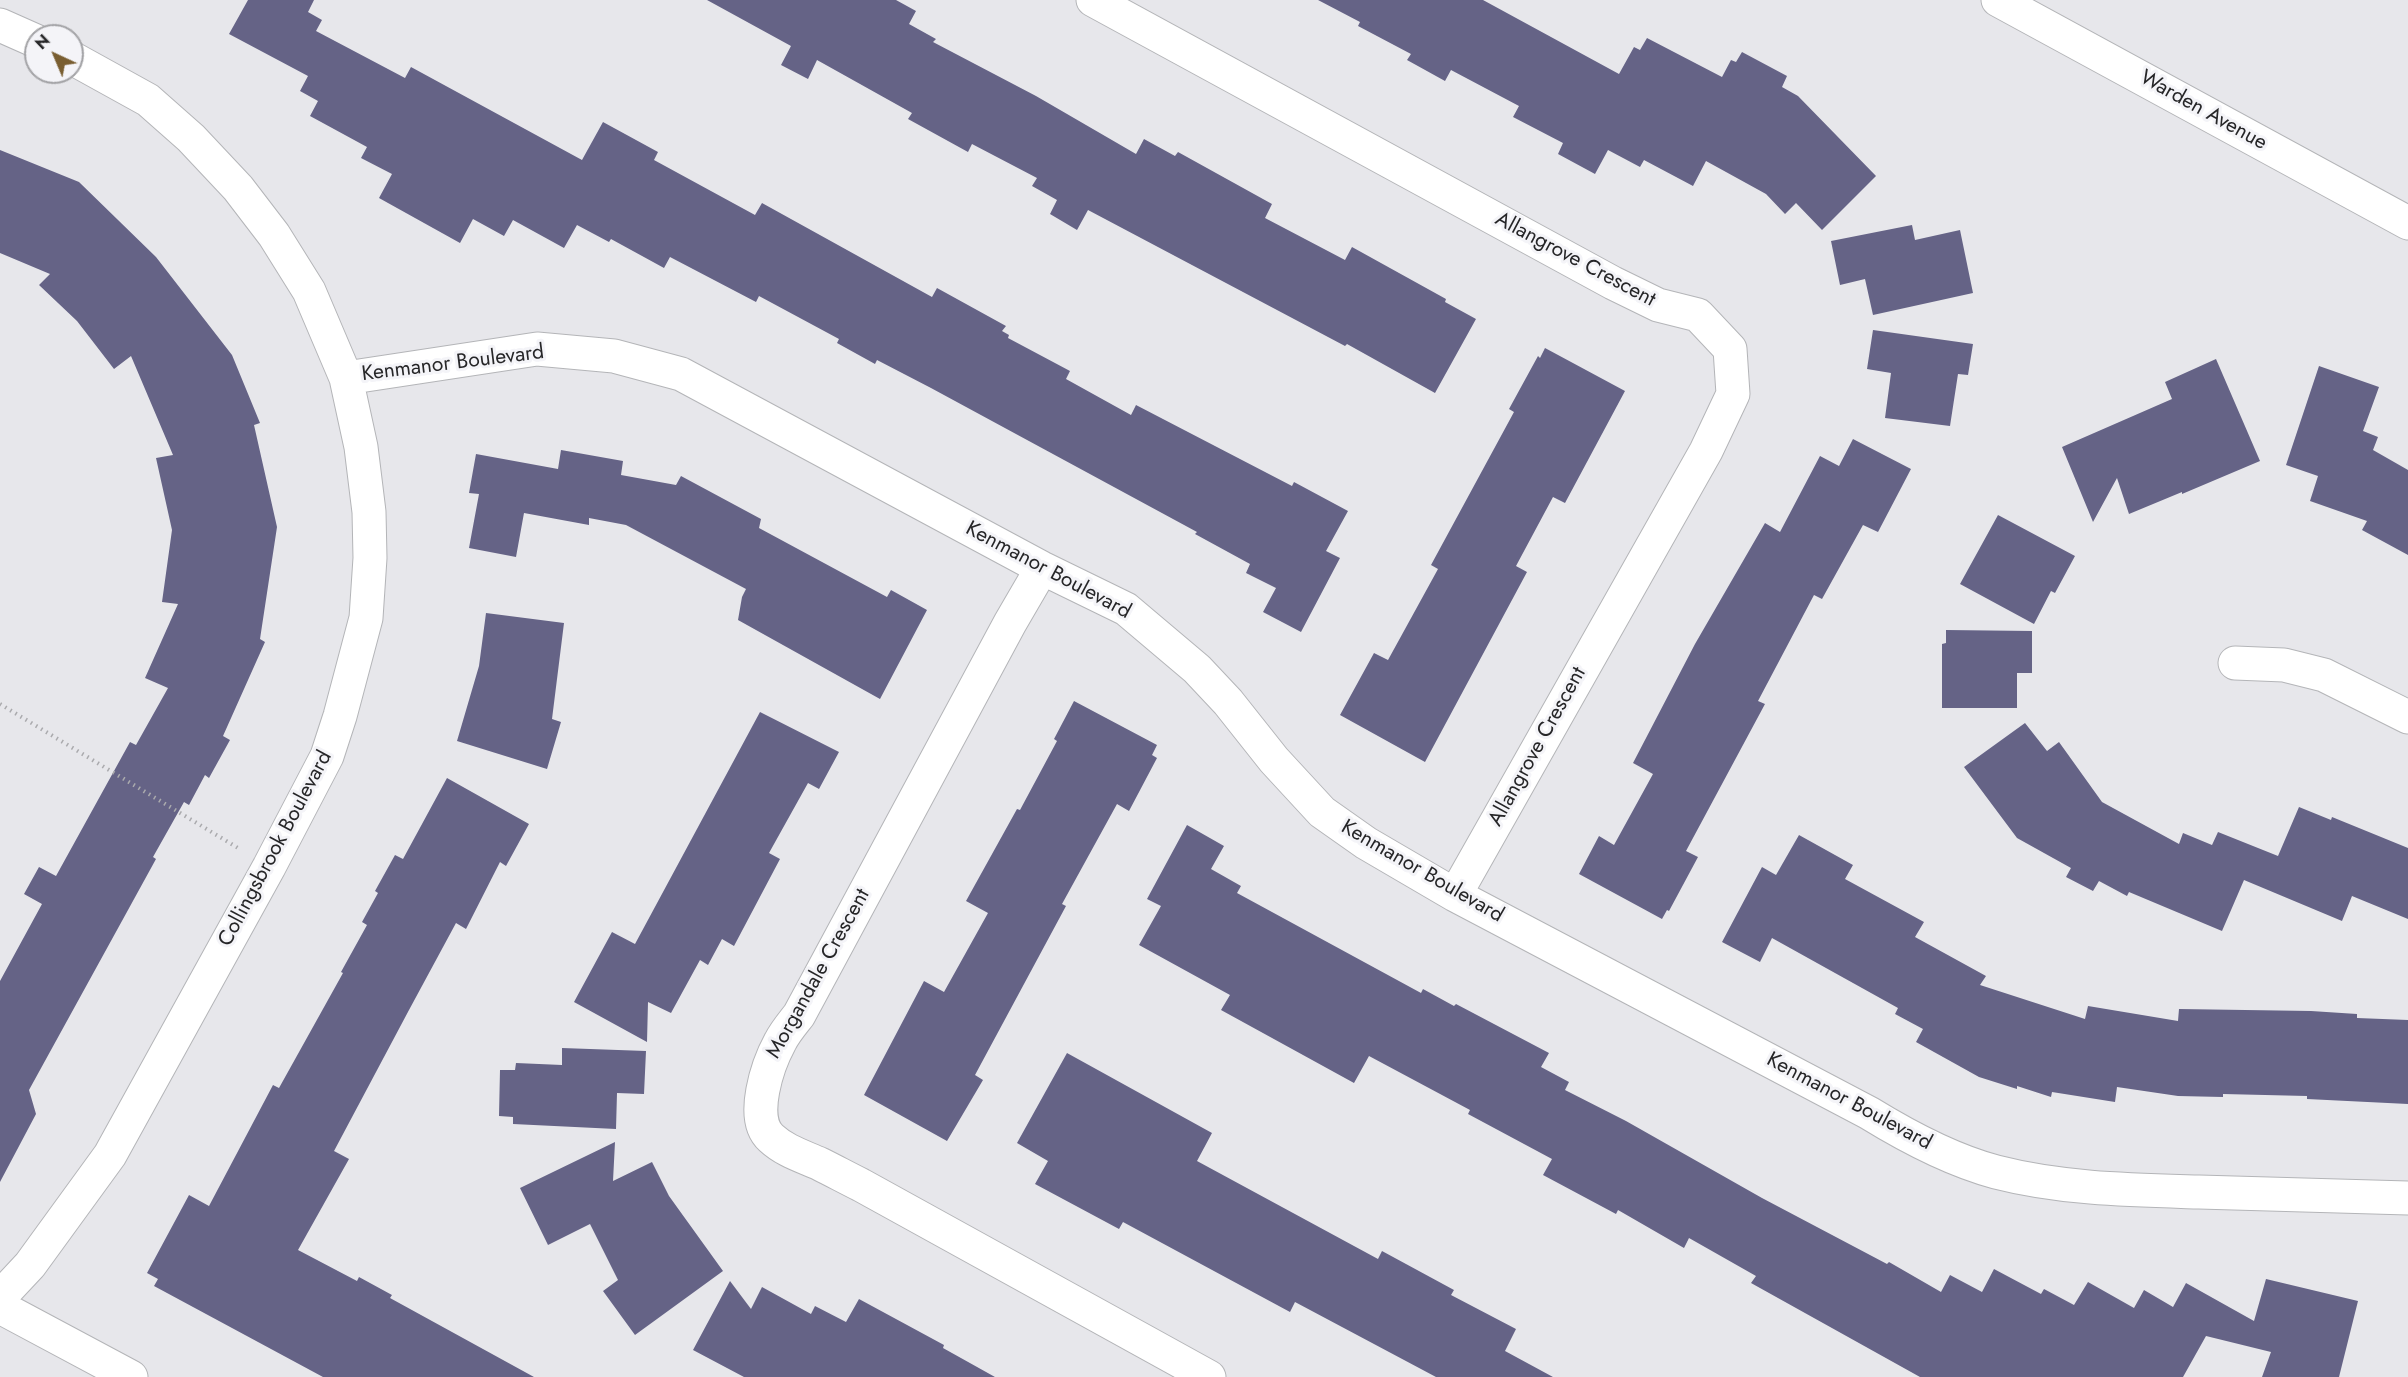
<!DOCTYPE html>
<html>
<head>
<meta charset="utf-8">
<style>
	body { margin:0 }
	#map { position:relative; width:2408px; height:1377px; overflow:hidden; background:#e7e7eb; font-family:Jost,sans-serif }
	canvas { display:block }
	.north { position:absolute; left:24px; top:24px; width:60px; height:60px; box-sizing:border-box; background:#f4f4f8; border:2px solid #a2a2a5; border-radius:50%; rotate:316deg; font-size:16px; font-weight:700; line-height:24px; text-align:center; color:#262628 }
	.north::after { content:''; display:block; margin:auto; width:21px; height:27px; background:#795e31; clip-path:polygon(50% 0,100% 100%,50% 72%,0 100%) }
</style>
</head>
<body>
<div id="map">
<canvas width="2408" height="1377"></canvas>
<div class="north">N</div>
</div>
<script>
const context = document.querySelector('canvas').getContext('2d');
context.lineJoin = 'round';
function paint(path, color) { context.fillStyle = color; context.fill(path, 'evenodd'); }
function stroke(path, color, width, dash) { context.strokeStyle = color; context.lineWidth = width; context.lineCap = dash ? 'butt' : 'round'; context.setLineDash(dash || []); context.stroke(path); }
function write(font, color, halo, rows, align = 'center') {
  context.font = font + ' Jost,sans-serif'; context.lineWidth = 6; context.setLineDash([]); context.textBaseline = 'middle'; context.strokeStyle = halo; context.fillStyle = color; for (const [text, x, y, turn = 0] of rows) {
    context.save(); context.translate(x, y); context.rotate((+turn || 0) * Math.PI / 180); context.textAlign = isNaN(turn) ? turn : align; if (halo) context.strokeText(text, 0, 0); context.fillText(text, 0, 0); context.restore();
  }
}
const building = new Path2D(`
	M 248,0 L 314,0 L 308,12 L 322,20 L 316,31 L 405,78 L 411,67 L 582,160 L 603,122 L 658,152 L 654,160 L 755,215 L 762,203 L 932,297 L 937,288 L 1006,326 L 1002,331 L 1009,335 L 1008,338 L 1070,371 L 1066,379 L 1131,415 L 1136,405 L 1292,486 L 1294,482 L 1348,511 L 1326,551 L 1340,558 L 1301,632 L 1263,612 L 1276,588 L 1246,573 L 1250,564 L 1195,534 L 1197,532 L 931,388 L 877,360 L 875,364 L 837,343 L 839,339 L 759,296 L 756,302 L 670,257 L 664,268 L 611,239 L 609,242 L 577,225 L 564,248 L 513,220 L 504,236 L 473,219 L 460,243 L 379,198 L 392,174 L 361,158 L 367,147 L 310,116 L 318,101 L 300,91 L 308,76 L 229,34 Z
	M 707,0 L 896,0 L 916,11 L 909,24 L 936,39 L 933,42 L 1036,96 L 1136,154 L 1144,139 L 1175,156 L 1178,152 L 1272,204 L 1265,218 L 1345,260 L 1352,247 L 1446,299 L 1445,302 L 1476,319 L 1435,393 L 1347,344 L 1345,346 L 1088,210 L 1077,230 L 1050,214 L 1057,200 L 1032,186 L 1037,178 L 972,144 L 968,152 L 908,119 L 912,113 L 817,60 L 808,79 L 781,65 L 791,46 Z
	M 1318,0 L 1483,0 L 1619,74 L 1634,47 L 1640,50 L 1647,38 L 1722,77 L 1731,60 L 1736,62 L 1742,52 L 1787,76 L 1782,87 L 1798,96 L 1876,176 L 1822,230 L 1796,203 L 1785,214 L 1766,194 L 1706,161 L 1693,186 L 1644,160 L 1640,167 L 1608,150 L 1595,174 L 1558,154 L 1563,143 L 1513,117 L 1519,106 L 1451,70 L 1445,81 L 1407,60 L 1411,54 L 1358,26 L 1360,22 Z
	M 0,150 L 79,182 L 156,257 L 232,355 L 260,423 L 254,425 L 277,527 L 260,639 L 265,642 L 223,736 L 230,740 L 209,778 L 205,775 L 189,805 L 184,802 L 153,857 L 156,859 L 128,910 L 29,1090 L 36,1114 L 0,1182 L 0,981 L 42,904 L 24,894 L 39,867 L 56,876 L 130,742 L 136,745 L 168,688 L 145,678 L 178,604 L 162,602 L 172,530 L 156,458 L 173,455 L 131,356 L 114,369 L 77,321 L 39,285 L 50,274 L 0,253 Z
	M 1912,225 L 1915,240 L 1960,230 L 1973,293 L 1873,315 L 1865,279 L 1840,285 L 1831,241 Z
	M 1873,330 L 1973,344 L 1968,375 L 1958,374 L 1950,426 L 1885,418 L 1891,373 L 1867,369 Z
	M 1545,348 L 1625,391 L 1565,503 L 1553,497 L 1516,566 L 1527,572 L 1425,762 L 1340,715 L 1374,653 L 1388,660 L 1438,569 L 1431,565 L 1514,412 L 1509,409 L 1538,356 L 1540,358 Z
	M 2216,359 L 2260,461 L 2182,494 L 2182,492 L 2129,514 L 2117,478 L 2093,522 L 2062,447 L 2172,399 L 2165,382 Z
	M 2319,366 L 2379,387 L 2363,431 L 2378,437 L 2373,450 L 2408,470 L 2408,555 L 2362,530 L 2367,521 L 2310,501 L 2318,476 L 2286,465 Z
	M 1853,439 L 1911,469 L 1878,532 L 1863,525 L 1822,599 L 1814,595 L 1758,701 L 1765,704 L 1686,851 L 1698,857 L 1669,911 L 1667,910 L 1662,919 L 1579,874 L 1599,836 L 1614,845 L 1653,774 L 1633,763 L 1695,644 L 1765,523 L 1780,532 L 1820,456 L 1839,466 Z
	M 561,450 L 623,461 L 621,475 L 676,485 L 681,476 L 761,519 L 759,528 L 887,597 L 891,590 L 927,610 L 880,699 L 738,620 L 742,597 L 746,589 L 626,525 L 589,518 L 589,525 L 524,513 L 516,557 L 469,548 L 479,494 L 469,493 L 476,454 L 558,469 Z
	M 1998,515 L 2075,556 L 2055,593 L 2051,591 L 2034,624 L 1960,584 Z
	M 486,613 L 564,623 L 552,719 L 561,722 L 547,769 L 457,741 L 479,666 Z
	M 1946,630 L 2032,631 L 2032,673 L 2017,673 L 2017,708 L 1942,708 L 1942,644 L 1946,643 Z
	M 1074,701 L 1157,745 L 1152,755 L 1157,758 L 1129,811 L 1117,804 L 1062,904 L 1066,906 L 975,1075 L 983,1080 L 947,1141 L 864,1095 L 924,981 L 944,992 L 988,913 L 966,901 L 1017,809 L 1020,810 L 1057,741 L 1054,739 Z
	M 760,712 L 839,752 L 819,789 L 808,783 L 769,853 L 780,859 L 734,946 L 722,939 L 708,965 L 700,960 L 671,1013 L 648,1002 L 647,1042 L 574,1002 L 612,932 L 635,944 Z
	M 2025,723 L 2047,751 L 2059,742 L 2102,802 L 2179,844 L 2183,833 L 2212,845 L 2218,832 L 2278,856 L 2299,807 L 2331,820 L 2332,817 L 2408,848 L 2408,919 L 2352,896 L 2342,921 L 2244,880 L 2222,931 L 2129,892 L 2127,896 L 2099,881 L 2093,891 L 2066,877 L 2071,868 L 2017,838 L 1964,767 Z
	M 447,778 L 529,824 L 506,866 L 500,862 L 466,929 L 456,923 L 409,1010 L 334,1151 L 349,1159 L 298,1250 L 357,1281 L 359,1277 L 392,1295 L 390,1298 L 534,1377 L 323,1377 L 154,1286 L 158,1279 L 147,1273 L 189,1195 L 209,1206 L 273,1085 L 279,1088 L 343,973 L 341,972 L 367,925 L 362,922 L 378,893 L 375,891 L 395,855 L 403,859 Z
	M 1187,825 L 1224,846 L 1211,869 L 1241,886 L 1237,893 L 1421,993 L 1423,989 L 1454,1006 L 1456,1004 L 1549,1053 L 1541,1067 L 1569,1082 L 1565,1090 L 1626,1121 L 1762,1198 L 1887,1264 L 1889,1262 L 1941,1292 L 1950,1275 L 1982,1292 L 1994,1269 L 2041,1294 L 2044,1289 L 2074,1305 L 2088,1282 L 2134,1308 L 2144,1290 L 2173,1307 L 2186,1283 L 2254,1321 L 2266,1279 L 2358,1301 L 2339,1377 L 2262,1377 L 2271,1352 L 2206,1336 L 2183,1377 L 1920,1377 L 1751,1283 L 1756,1276 L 1689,1238 L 1684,1248 L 1618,1210 L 1616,1214 L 1543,1175 L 1552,1159 L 1468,1114 L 1470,1110 L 1369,1056 L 1354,1083 L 1221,1010 L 1230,995 L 1139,945 L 1161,906 L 1147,899 Z
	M 1799,835 L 1853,865 L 1845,879 L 1924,922 L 1915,937 L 1986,976 L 1980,985 L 2085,1019 L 2088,1006 L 2178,1021 L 2179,1009 L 2311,1011 L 2357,1014 L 2357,1018 L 2408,1020 L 2408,1104 L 2307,1099 L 2307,1096 L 2223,1094 L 2223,1097 L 2178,1096 L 2117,1087 L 2115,1102 L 2052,1092 L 2051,1097 L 2017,1086 L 2017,1089 L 1979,1077 L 1916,1042 L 1923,1029 L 1895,1014 L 1898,1008 L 1772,938 L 1760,962 L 1722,942 L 1762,867 L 1776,875 Z
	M 562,1048 L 646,1051 L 644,1094 L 617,1093 L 616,1129 L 513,1124 L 513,1117 L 499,1116 L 500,1070 L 515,1070 L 516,1063 L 562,1065 Z
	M 1067,1053 L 1212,1133 L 1197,1161 L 1378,1259 L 1382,1251 L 1454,1290 L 1451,1295 L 1516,1329 L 1505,1351 L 1553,1377 L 1436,1377 L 1295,1302 L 1290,1312 L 1123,1222 L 1119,1229 L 1035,1184 L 1048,1161 L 1017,1143 Z
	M 615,1142 L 613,1181 L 652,1162 L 669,1196 L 723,1271 L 635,1335 L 603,1291 L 618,1280 L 590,1224 L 548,1245 L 520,1188 Z
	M 730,1281 L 751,1309 L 762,1287 L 811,1314 L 815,1306 L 846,1322 L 859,1299 L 944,1345 L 943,1348 L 995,1377 L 744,1377 L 693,1350 Z`);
const path = new Path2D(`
	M 0,704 L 238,848`);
const minor = new Path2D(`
	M 1093,0 L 1613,283 L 1658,305 L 1698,315 L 1730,349 L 1733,394 L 1706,451 L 1455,895
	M 0,25 L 36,41
	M 346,378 L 537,349 L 614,356 L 681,374 L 1042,568 L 1126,609 L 1197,669 L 1228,702 L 1274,760 L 1322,812 L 1366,843 L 1455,895 L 1869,1113 C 1908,1137 1951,1160 1996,1172 C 2062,1189 2131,1190 2199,1192 C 2269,1194 2338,1196 2408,1198
	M 1042,568 L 1010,623 L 799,1015 C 792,1024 785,1032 780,1042 C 768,1064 749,1118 771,1138 C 785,1151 802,1156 820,1164 C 834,1171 847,1178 861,1185 L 1209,1377
	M 2235,663 L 2284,665 L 2324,675 L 2408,717
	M 0,1297 L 30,1265 L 110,1155 L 269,867 L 327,756 L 340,716 L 366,618 L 370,558 L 369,512 L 361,447 L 346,378 L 309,291 L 274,235 L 238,188 L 191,138 L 148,100 L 72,58
	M 0,1307 L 131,1377`);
const major = new Path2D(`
	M 1998,0 L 2408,223`);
const streetNames = [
	["Warden Avenue",2203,111,29],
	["Allangrove Crescent",1575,260,28],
	["Kenmanor Boulevard",453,364,-7],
	["Kenmanor Boulevard",1048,571,28],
	["Allangrove Crescent",1538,747,-61],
	["Collingsbrook Boulevard",276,849,-62],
	["Kenmanor Boulevard",1422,872,30],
	["Morgandale Crescent",819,974,-61],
	["Kenmanor Boulevard",1849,1102,28]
];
paint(building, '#656386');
stroke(minor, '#b4b5b8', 35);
stroke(major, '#b4b5b8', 35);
stroke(path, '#aaaaad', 4, [1.5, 4.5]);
stroke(minor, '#fff', 33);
stroke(major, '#fff', 33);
write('21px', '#262628', '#f4f4f8', streetNames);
</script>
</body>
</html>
